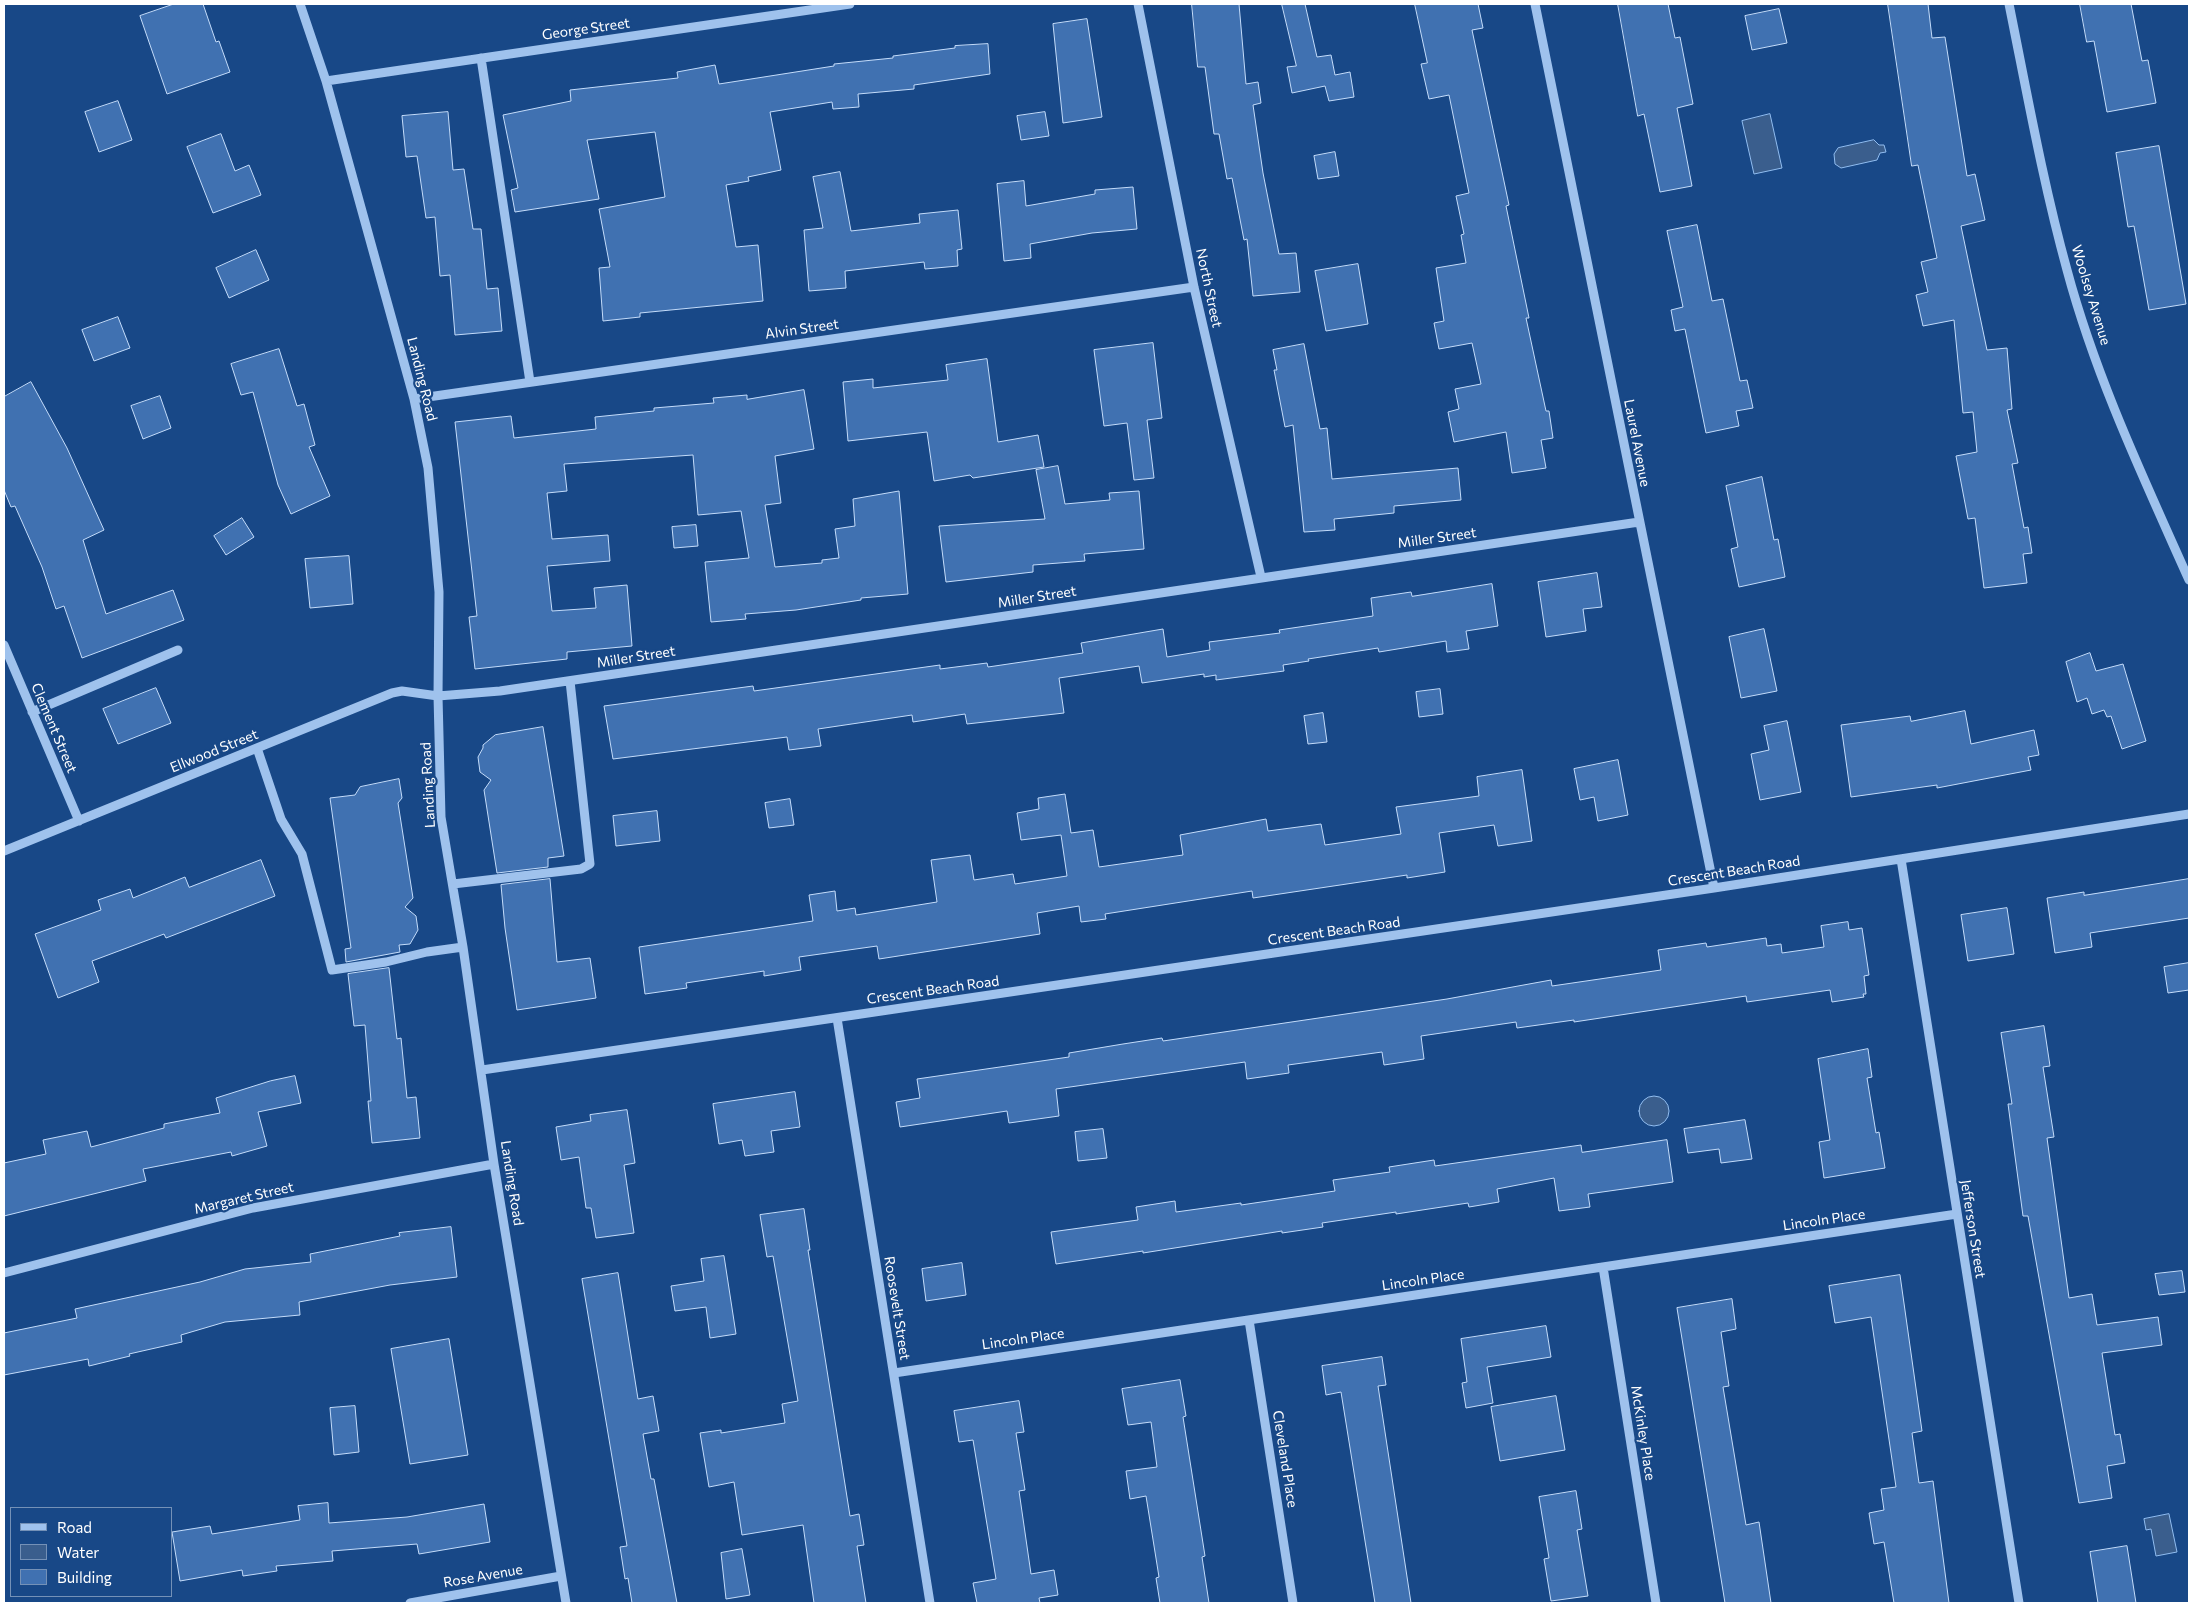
<!DOCTYPE html>
<html>
<head>
<meta charset="utf-8">
<style>
	body { margin:0 }
	#map { position:relative; width:2193px; height:1607px; overflow:hidden; background:#184887; font-family:Commissioner,sans-serif }
	canvas { display:block }
	.frame { position:absolute; inset:0; border:5px solid #fff; pointer-events:none }
	.legend { position:absolute; left:10px; top:1507px; width:162px; height:90px; box-sizing:border-box; background:#184887; border:1px solid #7491b7; margin:0; padding:6px 9px; list-style:none; font-size:15px; color:#fff }
	.legend li { display:flex; align-items:center; gap:10px; height:25px }
	.legend b { width:25px; border:1px solid #7491b7 }
</style>
</head>
<body>
<div id="map">
<canvas width="2193" height="1607"></canvas>
<div class="frame"></div>
<ul class="legend">
<li><b style="height:6px;background:#9fc2ed"></b>Road</li>
<li><b style="height:14px;background:#3a5e8d"></b>Water</li>
<li><b style="height:14px;background:#4071b1"></b>Building</li>
</ul>
</div>
<script>
const context = document.querySelector('canvas').getContext('2d');
context.lineJoin = 'round';
function paint(path, color) { context.fillStyle = color; context.fill(path, 'evenodd'); }
function stroke(path, color, width, dash) { context.strokeStyle = color; context.lineWidth = width; context.lineCap = dash ? 'butt' : 'round'; context.setLineDash(dash || []); context.stroke(path); }
function write(font, color, halo, rows, align = 'center') {
  context.font = font + ' Commissioner,sans-serif'; context.lineWidth = 4.5; context.setLineDash([]); context.textBaseline = 'middle'; context.strokeStyle = halo; context.fillStyle = color; for (const [text, x, y, turn = 0] of rows) {
    context.save(); context.translate(x, y); context.rotate((+turn || 0) * Math.PI / 180); context.textAlign = isNaN(turn) ? turn : align; if (halo) context.strokeText(text, 0, 0); context.fillText(text, 0, 0); context.restore();
  }
}
const water = new Path2D(`
	M 1770,114 L 1782,168 L 1754,174 L 1742,121 Z
	M 1874,140 L 1879,145 L 1884,145 L 1886,152 L 1880,153 L 1877,160 L 1841,168 L 1835,164 L 1834,154 L 1838,148 Z
	M1639 1111a15 15 0 1 1 30 0a15 15 0 1 1-30 0Z
	M 2169,1514 L 2177,1552 L 2156,1556 L 2151,1529 L 2146,1530 L 2144,1519 Z`);
const building = new Path2D(`
	M 174,4 L 203,4 L 216,42 L 219,41 L 230,72 L 167,94 L 140,16 Z
	M 1192,4 L 1239,4 L 1246,84 L 1258,82 L 1261,103 L 1253,105 L 1263,173 L 1279,254 L 1296,253 L 1300,292 L 1253,296 L 1247,239 L 1244,240 L 1232,178 L 1227,179 L 1219,134 L 1214,134 L 1205,67 L 1198,67 Z
	M 1282,4 L 1305,4 L 1317,57 L 1331,55 L 1335,75 L 1350,72 L 1354,97 L 1329,101 L 1325,86 L 1292,93 L 1287,67 L 1296,66 Z
	M 1415,4 L 1478,4 L 1483,28 L 1472,30 L 1509,205 L 1506,206 L 1529,318 L 1526,318 L 1546,411 L 1549,411 L 1553,438 L 1541,440 L 1546,468 L 1512,473 L 1506,432 L 1454,442 L 1448,412 L 1459,409 L 1455,389 L 1481,384 L 1472,343 L 1439,349 L 1434,323 L 1444,321 L 1436,268 L 1466,263 L 1461,235 L 1464,234 L 1456,196 L 1469,193 L 1449,95 L 1429,99 L 1421,64 L 1427,63 Z
	M 1618,4 L 1668,4 L 1675,38 L 1680,37 L 1693,104 L 1677,108 L 1692,186 L 1660,192 L 1644,114 L 1638,116 Z
	M 1888,4 L 1928,4 L 1932,38 L 1945,37 L 1967,176 L 1975,174 L 1985,220 L 1961,226 L 1987,350 L 2007,348 L 2012,409 L 2007,410 L 2018,463 L 2012,464 L 2024,528 L 2028,527 L 2032,553 L 2023,554 L 2027,583 L 1984,588 L 1975,518 L 1968,519 L 1956,456 L 1977,452 L 1973,412 L 1963,413 L 1954,320 L 1923,326 L 1916,295 L 1928,292 L 1921,262 L 1937,258 L 1918,165 L 1912,166 Z
	M 2080,4 L 2131,4 L 2142,61 L 2148,60 L 2156,103 L 2107,112 L 2094,41 L 2087,42 Z
	M 1779,9 L 1787,43 L 1752,50 L 1745,16 Z
	M 1087,19 L 1102,117 L 1063,123 L 1053,24 Z
	M 988,44 L 990,74 L 914,85 L 914,89 L 858,94 L 859,107 L 833,109 L 832,102 L 770,112 L 781,170 L 748,177 L 749,181 L 726,185 L 736,247 L 758,245 L 763,301 L 640,313 L 640,317 L 603,321 L 599,268 L 610,267 L 599,209 L 665,197 L 655,132 L 587,140 L 599,199 L 515,212 L 511,190 L 518,188 L 503,115 L 571,101 L 570,90 L 678,78 L 677,72 L 715,65 L 719,84 L 834,66 L 834,64 L 893,58 L 893,56 L 955,48 L 955,46 Z
	M 118,101 L 132,140 L 99,152 L 85,112 Z
	M 448,112 L 453,170 L 464,169 L 473,229 L 481,229 L 487,289 L 498,288 L 502,331 L 455,335 L 450,275 L 440,276 L 435,217 L 426,218 L 417,156 L 406,157 L 402,116 Z
	M 1045,112 L 1049,136 L 1021,140 L 1017,116 Z
	M 221,134 L 235,171 L 249,165 L 261,195 L 213,213 L 187,147 Z
	M 2159,146 L 2186,304 L 2149,310 L 2134,226 L 2128,227 L 2116,153 Z
	M 1335,152 L 1339,176 L 1318,179 L 1314,156 Z
	M 840,172 L 851,231 L 920,223 L 919,214 L 958,210 L 962,249 L 957,250 L 958,266 L 925,269 L 924,262 L 845,271 L 846,288 L 809,291 L 804,230 L 823,228 L 813,177 Z
	M 1024,181 L 1026,206 L 1095,194 L 1095,190 L 1133,187 L 1137,229 L 1092,233 L 1030,244 L 1031,258 L 1004,261 L 997,184 Z
	M 1697,225 L 1712,301 L 1723,299 L 1740,381 L 1747,380 L 1753,408 L 1736,411 L 1739,426 L 1706,433 L 1685,329 L 1675,331 L 1671,310 L 1683,307 L 1667,231 Z
	M 256,250 L 269,280 L 229,298 L 216,268 Z
	M 1358,264 L 1368,324 L 1326,331 L 1315,271 Z
	M 118,317 L 130,348 L 94,361 L 82,330 Z
	M 1153,343 L 1162,418 L 1147,420 L 1154,478 L 1134,480 L 1127,423 L 1104,426 L 1094,350 Z
	M 1304,344 L 1320,429 L 1327,428 L 1332,479 L 1458,468 L 1461,500 L 1394,506 L 1394,513 L 1334,519 L 1335,530 L 1304,532 L 1293,425 L 1285,427 L 1274,370 L 1277,370 L 1273,350 Z
	M 279,349 L 297,406 L 304,404 L 315,445 L 309,447 L 330,496 L 291,514 L 278,485 L 253,392 L 241,395 L 231,364 Z
	M 987,359 L 998,442 L 1038,435 L 1044,467 L 973,478 L 970,475 L 934,481 L 927,432 L 848,441 L 843,382 L 873,379 L 873,388 L 948,380 L 946,365 Z
	M 31,382 L 67,448 L 104,530 L 83,540 L 106,614 L 173,590 L 184,620 L 82,658 L 64,606 L 56,609 L 42,567 L 15,506 L 11,507 L 4,490 L 4,397 Z
	M 804,390 L 814,449 L 775,456 L 781,503 L 765,505 L 775,567 L 822,563 L 822,560 L 839,558 L 835,529 L 855,526 L 853,499 L 899,491 L 908,594 L 861,598 L 861,600 L 796,610 L 745,614 L 746,619 L 711,622 L 705,562 L 749,558 L 741,511 L 698,515 L 693,455 L 564,464 L 567,491 L 547,493 L 552,539 L 608,535 L 610,561 L 547,566 L 552,611 L 596,608 L 594,588 L 627,585 L 632,646 L 567,652 L 567,659 L 475,669 L 469,617 L 477,616 L 455,422 L 511,416 L 514,438 L 596,429 L 595,417 L 654,411 L 654,408 L 714,403 L 713,398 L 747,395 L 747,399 Z
	M 160,396 L 171,428 L 143,439 L 131,406 Z
	M 1058,466 L 1065,504 L 1110,500 L 1109,493 L 1139,491 L 1144,549 L 1084,554 L 1085,561 L 1033,565 L 1033,572 L 946,582 L 939,526 L 1045,519 L 1036,470 Z
	M 1762,477 L 1774,540 L 1778,539 L 1785,577 L 1739,587 L 1731,549 L 1738,547 L 1726,486 Z
	M 242,518 L 254,537 L 226,555 L 214,536 Z
	M 696,525 L 698,546 L 674,548 L 672,527 Z
	M 349,556 L 353,604 L 310,608 L 305,559 Z
	M 1597,573 L 1602,607 L 1583,609 L 1586,631 L 1546,637 L 1538,582 Z
	M 1492,584 L 1498,626 L 1466,631 L 1469,649 L 1447,652 L 1446,641 L 1379,652 L 1378,648 L 1308,659 L 1309,661 L 1283,665 L 1284,671 L 1216,680 L 1216,675 L 1204,677 L 1204,674 L 1142,683 L 1139,666 L 1059,678 L 1064,713 L 967,724 L 965,714 L 913,722 L 912,715 L 818,729 L 821,746 L 789,750 L 787,737 L 613,759 L 604,706 L 753,686 L 754,691 L 940,665 L 940,669 L 987,663 L 988,667 L 1083,653 L 1081,643 L 1163,629 L 1167,657 L 1210,650 L 1209,642 L 1280,633 L 1279,630 L 1373,616 L 1371,598 L 1411,592 L 1412,596 Z
	M 1764,629 L 1777,691 L 1741,698 L 1729,637 Z
	M 2090,653 L 2096,671 L 2123,664 L 2146,741 L 2122,749 L 2111,716 L 2107,717 L 2104,710 L 2092,714 L 2087,698 L 2077,702 L 2066,662 Z
	M 156,688 L 171,723 L 118,744 L 103,709 Z
	M 1440,689 L 1443,714 L 1419,717 L 1416,692 Z
	M 1965,711 L 1971,744 L 2034,730 L 2039,755 L 2028,757 L 2031,770 L 1937,788 L 1937,785 L 1851,797 L 1841,725 L 1910,716 L 1911,721 Z
	M 1323,713 L 1327,742 L 1308,744 L 1304,716 Z
	M 1787,721 L 1801,792 L 1760,800 L 1751,754 L 1769,750 L 1764,726 Z
	M 543,727 L 564,856 L 548,858 L 548,867 L 497,873 L 484,790 L 491,780 L 480,772 L 478,757 L 483,748 L 483,745 L 495,735 Z
	M 1618,760 L 1628,815 L 1598,821 L 1594,797 L 1580,800 L 1574,769 Z
	M 1522,770 L 1532,841 L 1498,846 L 1494,825 L 1439,833 L 1445,872 L 1407,878 L 1407,875 L 1253,898 L 1252,891 L 1105,914 L 1106,919 L 1081,922 L 1079,906 L 1037,913 L 1040,934 L 879,959 L 877,946 L 799,957 L 801,970 L 764,976 L 764,971 L 686,983 L 687,988 L 645,994 L 639,947 L 813,921 L 809,895 L 835,891 L 837,911 L 855,908 L 856,915 L 937,902 L 931,860 L 970,855 L 974,880 L 1013,874 L 1015,884 L 1067,876 L 1061,835 L 1021,840 L 1017,813 L 1039,809 L 1038,798 L 1065,794 L 1071,833 L 1093,830 L 1099,867 L 1183,855 L 1180,835 L 1266,819 L 1268,831 L 1321,824 L 1325,845 L 1401,834 L 1396,807 L 1479,796 L 1477,777 Z
	M 399,779 L 402,798 L 398,803 L 413,898 L 405,907 L 416,916 L 418,930 L 410,944 L 399,945 L 400,952 L 346,962 L 345,949 L 351,948 L 330,798 L 355,795 L 360,787 Z
	M 790,799 L 794,825 L 769,828 L 765,803 Z
	M 657,811 L 660,841 L 616,846 L 613,816 Z
	M 261,860 L 275,896 L 166,938 L 164,934 L 92,961 L 99,982 L 58,998 L 35,934 L 101,910 L 98,900 L 130,889 L 133,898 L 185,877 L 189,887 Z
	M 550,879 L 557,962 L 590,958 L 596,998 L 517,1010 L 505,928 L 501,885 Z
	M 2189,879 L 2189,918 L 2090,933 L 2092,947 L 2055,953 L 2047,898 L 2084,892 L 2084,895 Z
	M 2007,908 L 2014,954 L 1968,961 L 1961,915 Z
	M 1848,922 L 1849,930 L 1862,928 L 1869,975 L 1864,976 L 1866,994 L 1863,994 L 1864,997 L 1832,1002 L 1830,990 L 1747,1002 L 1746,996 L 1574,1022 L 1574,1020 L 1517,1028 L 1516,1022 L 1421,1036 L 1424,1059 L 1384,1065 L 1382,1052 L 1288,1065 L 1289,1073 L 1247,1079 L 1245,1062 L 1056,1089 L 1059,1116 L 1009,1123 L 1007,1111 L 900,1127 L 896,1102 L 920,1098 L 917,1079 L 1069,1057 L 1069,1053 L 1123,1044 L 1162,1038 L 1163,1041 L 1447,999 L 1551,980 L 1552,986 L 1661,970 L 1658,950 L 1706,943 L 1707,947 L 1766,938 L 1767,946 L 1781,944 L 1782,953 L 1824,947 L 1821,926 Z
	M 2189,963 L 2189,990 L 2168,993 L 2164,967 Z
	M 389,968 L 397,1039 L 401,1038 L 407,1098 L 416,1097 L 420,1138 L 372,1143 L 368,1101 L 371,1101 L 365,1025 L 354,1026 L 348,974 Z
	M 2044,1026 L 2050,1066 L 2043,1067 L 2054,1137 L 2047,1138 L 2069,1298 L 2092,1294 L 2097,1325 L 2158,1317 L 2162,1345 L 2102,1353 L 2115,1435 L 2120,1434 L 2125,1463 L 2107,1466 L 2112,1498 L 2079,1503 L 2028,1216 L 2023,1216 L 2008,1104 L 2012,1104 L 2001,1033 Z
	M 1868,1049 L 1872,1077 L 1867,1078 L 1876,1133 L 1879,1132 L 1885,1168 L 1824,1178 L 1819,1142 L 1830,1140 L 1818,1059 Z
	M 295,1076 L 301,1103 L 258,1112 L 267,1146 L 232,1156 L 231,1152 L 143,1169 L 146,1181 L 4,1216 L 4,1163 L 46,1154 L 43,1140 L 87,1131 L 91,1147 L 164,1128 L 164,1124 L 220,1113 L 216,1098 L 270,1081 Z
	M 795,1092 L 800,1127 L 771,1131 L 774,1152 L 745,1156 L 742,1140 L 719,1144 L 713,1104 Z
	M 627,1110 L 635,1163 L 624,1165 L 634,1233 L 596,1238 L 591,1208 L 586,1208 L 579,1157 L 561,1160 L 556,1127 L 591,1121 L 590,1115 Z
	M 1745,1120 L 1752,1159 L 1721,1163 L 1719,1149 L 1688,1153 L 1684,1129 Z
	M 1103,1129 L 1107,1158 L 1078,1161 L 1075,1132 Z
	M 1667,1140 L 1673,1182 L 1588,1194 L 1590,1207 L 1559,1211 L 1554,1178 L 1497,1189 L 1499,1202 L 1469,1207 L 1468,1203 L 1396,1214 L 1396,1212 L 1322,1223 L 1323,1227 L 1282,1233 L 1282,1231 L 1143,1253 L 1143,1251 L 1056,1264 L 1051,1232 L 1138,1220 L 1136,1207 L 1175,1201 L 1176,1212 L 1241,1203 L 1241,1205 L 1335,1191 L 1333,1180 L 1390,1172 L 1389,1167 L 1434,1160 L 1435,1166 L 1581,1145 L 1582,1152 Z
	M 804,1209 L 810,1250 L 808,1250 L 850,1516 L 859,1514 L 864,1545 L 857,1546 L 866,1603 L 814,1603 L 803,1525 L 742,1535 L 734,1482 L 709,1487 L 700,1433 L 721,1430 L 721,1433 L 785,1423 L 782,1404 L 798,1401 L 773,1256 L 767,1257 L 760,1215 Z
	M 451,1227 L 457,1277 L 390,1285 L 299,1302 L 300,1315 L 225,1322 L 181,1335 L 182,1342 L 129,1354 L 130,1356 L 89,1366 L 88,1359 L 4,1375 L 4,1333 L 77,1318 L 75,1309 L 200,1282 L 245,1269 L 311,1262 L 310,1254 L 400,1236 L 399,1233 Z
	M 724,1256 L 736,1334 L 710,1338 L 706,1307 L 675,1311 L 671,1286 L 704,1281 L 701,1259 Z
	M 962,1263 L 966,1295 L 926,1301 L 922,1269 Z
	M 2182,1271 L 2185,1292 L 2159,1295 L 2155,1274 Z
	M 618,1273 L 638,1399 L 653,1396 L 659,1431 L 643,1434 L 651,1479 L 654,1479 L 677,1603 L 632,1603 L 628,1578 L 625,1579 L 620,1547 L 627,1546 L 582,1279 Z
	M 1900,1275 L 1922,1431 L 1912,1433 L 1919,1483 L 1933,1481 L 1949,1603 L 1894,1603 L 1884,1542 L 1874,1544 L 1869,1513 L 1884,1510 L 1881,1489 L 1896,1487 L 1871,1317 L 1835,1323 L 1829,1286 Z
	M 1732,1299 L 1736,1329 L 1721,1332 L 1729,1386 L 1723,1387 L 1746,1525 L 1759,1522 L 1771,1603 L 1725,1603 L 1677,1308 Z
	M 1546,1326 L 1551,1357 L 1487,1367 L 1493,1403 L 1466,1408 L 1462,1383 L 1467,1382 L 1461,1339 Z
	M 449,1339 L 468,1455 L 410,1464 L 391,1349 Z
	M 1382,1357 L 1386,1385 L 1378,1386 L 1411,1603 L 1375,1603 L 1341,1392 L 1326,1395 L 1322,1366 Z
	M 1180,1380 L 1186,1416 L 1183,1417 L 1205,1556 L 1202,1557 L 1209,1603 L 1160,1603 L 1156,1578 L 1159,1577 L 1146,1496 L 1130,1499 L 1126,1471 L 1157,1467 L 1151,1422 L 1128,1425 L 1122,1389 Z
	M 1556,1396 L 1565,1450 L 1500,1461 L 1491,1407 Z
	M 1019,1401 L 1024,1432 L 1016,1433 L 1025,1490 L 1019,1491 L 1031,1574 L 1054,1570 L 1058,1595 L 1039,1598 L 1040,1603 L 977,1603 L 973,1583 L 996,1579 L 973,1440 L 959,1442 L 954,1411 Z
	M 355,1406 L 359,1452 L 334,1455 L 330,1408 Z
	M 1576,1491 L 1582,1529 L 1577,1530 L 1588,1596 L 1551,1601 L 1544,1559 L 1549,1558 L 1539,1497 Z
	M 328,1503 L 329,1523 L 407,1517 L 484,1504 L 490,1542 L 419,1554 L 417,1544 L 332,1551 L 333,1561 L 276,1566 L 277,1571 L 243,1576 L 242,1570 L 180,1581 L 172,1532 L 210,1526 L 212,1534 L 300,1520 L 298,1506 Z
	M 2127,1546 L 2136,1603 L 2098,1603 L 2090,1552 Z
	M 742,1549 L 750,1595 L 726,1599 L 721,1553 Z`);
const minor = new Path2D(`
	M 300,4 L 326,81 L 414,399 L 428,468 L 439,592 L 438,696 L 441,817 L 463,947 L 494,1164 L 566,1603
	M 1138,4 L 1194,287 L 1261,577
	M 1535,4 L 1714,888
	M 2009,4 C 2027,93 2043,183 2067,270 C 2096,378 2144,479 2189,580
	M 481,58 L 530,382
	M 326,81 L 850,4
	M 414,399 L 1194,287
	M 4,645 L 79,821
	M 32,712 L 178,650
	M 257,748 L 281,819 L 302,854 L 332,970 L 386,962 L 427,952 L 463,947
	M 4,851 L 392,693 L 402,691 L 438,696 L 500,691 L 1639,522
	M 1901,859 L 2019,1603
	M 453,884 L 581,869 L 590,864 L 570,681
	M 837,1018 L 930,1603
	M 482,1070 L 1714,888 L 2189,814
	M 1603,1267 L 1656,1603
	M 4,1273 L 253,1208 L 494,1164
	M 1249,1320 L 1293,1603
	M 894,1373 L 1957,1214
	M 410,1603 L 561,1576`);
const streetNames = [
	["George Street",586,29,-8],
	["North Street",1209,288,78],
	["Woolsey Avenue",2091,295,73],
	["Alvin Street",802,329,-8],
	["Landing Road",422,379,76],
	["Laurel Avenue",1637,443,79],
	["Miller Street",1437,538,-8],
	["Miller Street",1037,597,-9],
	["Miller Street",636,657,-9],
	["Clement Street",54,728,67],
	["Ellwood Street",214,751,-22],
	["Landing Road",428,785,-93],
	["Crescent Beach Road",1734,871,-9],
	["Crescent Beach Road",1334,931,-8],
	["Crescent Beach Road",933,990,-8],
	["Landing Road",512,1183,81],
	["Margaret Street",244,1198,-13],
	["Lincoln Place",1824,1220,-8],
	["Jefferson Street",1973,1229,81],
	["Lincoln Place",1423,1280,-8],
	["Roosevelt Street",897,1308,81],
	["Lincoln Place",1023,1339,-8],
	["McKinley Place",1643,1433,81],
	["Cleveland Place",1285,1459,81],
	["Rose Avenue",483,1576,-10]
];
paint(water, '#3a5e8d');
stroke(water, '#91bdf0', 1);
paint(building, '#4071b1');
stroke(building, '#c4dcfa', 1);
stroke(minor, '#9fc2ed', 9);
write('14px', '#fff', '#184887', streetNames);
</script>
</body>
</html>
